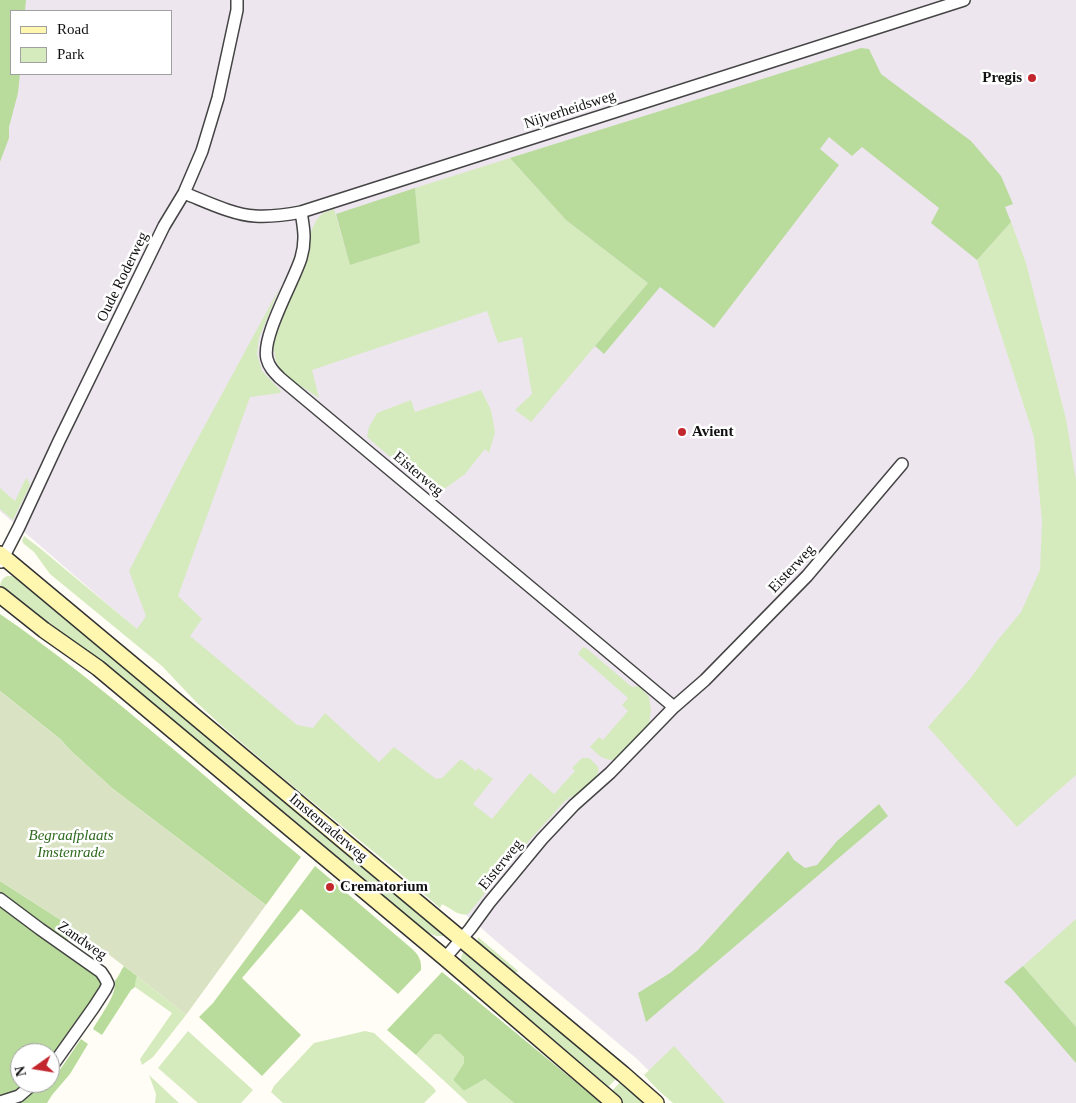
<!DOCTYPE html>
<html>
<head>
<meta charset="utf-8">
<style>
	body { margin:0 }
	#map { position:relative; width:1076px; height:1103px; overflow:hidden; background:#fffdf5; font-family:Georgia,serif }
	canvas { display:block }
	.legend { position:absolute; left:10px; top:10px; width:162px; height:65px; box-sizing:border-box; background:#fff; border:1px solid #a0a0a0; margin:0; padding:6px 9px; list-style:none; font-size:15px; color:#111 }
	.legend li { display:flex; align-items:center; gap:10px; height:25px }
	.legend b { width:25px; border:1px solid #a0a0a0 }
	.north { position:absolute; left:10px; top:1043px; width:50px; height:50px; box-sizing:border-box; background:#fff; border:1px solid #a0a0a0; border-radius:50%; rotate:257deg; font-size:14px; font-weight:700; line-height:20px; text-align:center; color:#111 }
	.north::after { content:''; display:block; margin:auto; width:18px; height:22px; background:#c4262e; clip-path:polygon(50% 0,100% 100%,50% 72%,0 100%) }
</style>
</head>
<body>
<div id="map">
<canvas width="1076" height="1103"></canvas>
<ul class="legend">
<li><b style="height:6px;background:#fff6b0"></b>Road</li>
<li><b style="height:14px;background:#d5ebbd"></b>Park</li>
</ul>
<div class="north">N</div>
</div>
<script>
const context = document.querySelector('canvas').getContext('2d');
context.lineJoin = 'round';
function paint(path, color) { context.fillStyle = color; context.fill(path, 'evenodd'); }
function stroke(path, color, width, dash) { context.strokeStyle = color; context.lineWidth = width; context.lineCap = dash ? 'butt' : 'round'; context.setLineDash(dash || []); context.stroke(path); }
function write(font, color, halo, rows, align = 'center') {
  context.font = font + ' Georgia,serif'; context.lineWidth = 5; context.setLineDash([]); context.textBaseline = 'middle'; context.strokeStyle = halo; context.fillStyle = color; for (const [text, x, y, turn = 0] of rows) {
    context.save(); context.translate(x, y); context.rotate((+turn || 0) * Math.PI / 180); context.textAlign = isNaN(turn) ? turn : align; if (halo) context.strokeText(text, 0, 0); context.fillText(text, 0, 0); context.restore();
  }
}
const industrial = new Path2D(`
	M 1,0 L 1076,0 L 1076,1103 L 681,1103 L 637,1059 L 503,947 L 0,511 L 0,66 ZM 11,11 L 171,11 L 171,74 L 11,74 Z`);
const green = new Path2D(`
	M 510,158 L 566,220 L 648,283 L 531,422 L 515,410 L 532,394 L 522,337 L 498,343 L 487,311 L 312,370 L 319,398 L 287,377 L 283,375 L 276,361 L 273,345 L 290,297 L 310,248 L 310,233 L 317,219 L 323,213 L 334,209 L 350,265 L 420,243 L 415,188 Z
	M 1011,222 L 1026,263 L 1066,419 L 1076,480 L 1076,775 L 1017,827 L 928,727 L 970,679 L 997,641 L 1021,612 L 1040,570 L 1042,522 L 1034,437 L 977,260 Z
	M 280,287 L 259,338 L 257,354 L 262,371 L 281,391 L 280,393 L 250,397 L 178,596 L 202,619 L 190,636 L 297,725 L 313,728 L 325,713 L 379,762 L 394,747 L 436,779 L 442,778 L 461,759 L 476,771 L 478,768 L 493,779 L 473,804 L 492,819 L 530,773 L 554,794 L 575,771 L 572,768 L 582,758 L 589,758 C 592,761 596,764 598,767 C 602,776 583,791 577,796 L 570,797 L 563,803 L 519,852 L 468,914 C 460,917 450,908 442,904 L 440,908 L 396,870 L 277,773 L 222,726 L 197,703 L 162,666 L 50,574 L 34,552 L 24,544 L 22,541 L 24,536 L 41,549 L 137,629 L 146,616 L 129,571 L 185,462 Z
	M 481,390 L 491,410 L 495,432 L 489,453 L 485,449 L 465,474 L 443,490 L 425,487 L 367,437 L 369,427 L 377,413 L 411,400 L 415,412 Z
	M 27,478 L 30,485 L 13,520 L 0,509 L 0,488 L 15,501 L 25,480 Z
	M 7,576 L 12,576 L 17,578 L 446,935 L 446,936 L 436,936 L 425,931 L 287,814 L 241,783 L 0,588 C 0,583 2,578 7,576 Z
	M 583,647 L 586,648 L 632,687 L 639,686 L 649,697 L 651,710 L 649,724 L 644,733 L 613,760 C 603,760 597,754 590,747 L 599,737 L 603,740 L 628,711 L 622,705 L 628,698 L 578,654 Z
	M 1076,919 L 1076,1027 L 1023,966 Z
	M 478,937 L 517,970 L 518,972 L 511,973 L 477,946 Z
	M 464,951 L 619,1076 L 606,1089 L 462,963 L 461,957 Z
	M 137,976 L 186,1015 L 153,1057 L 142,1065 L 140,1059 L 172,1013 L 135,987 L 136,978 Z
	M 188,1031 L 253,1090 L 241,1103 L 198,1103 L 158,1068 Z
	M 365,1031 L 374,1033 L 433,1087 L 436,1091 L 424,1103 L 283,1103 L 271,1092 L 274,1086 L 314,1043 Z
	M 435,1034 L 440,1034 L 464,1057 L 464,1063 L 453,1080 L 464,1091 L 485,1079 L 514,1103 L 468,1103 L 416,1055 Z
	M 674,1046 L 725,1103 L 673,1103 L 658,1090 L 644,1075 Z
	M 149,1075 L 179,1103 L 155,1103 L 156,1094 Z
	M 623,1079 L 651,1103 L 621,1103 L 610,1093 Z`);
const forest = new Path2D(`
	M 0,0 L 26,0 L 25,11 L 11,11 L 11,74 L 20,74 L 18,93 L 9,127 L 9,138 L 0,162 Z
	M 861,48 L 869,49 L 881,74 L 971,141 L 1001,176 L 1013,204 L 1005,207 L 1011,222 L 977,260 L 931,223 L 939,208 L 862,147 L 852,156 L 829,137 L 820,149 L 839,165 L 714,328 L 660,287 L 604,354 L 595,346 L 648,283 L 566,220 L 510,158 Z
	M 415,188 L 420,243 L 350,265 L 336,214 Z
	M 0,614 C 106,687 202,775 301,857 L 266,905 L 113,789 L 71,751 L 60,739 L 0,691 Z
	M 879,804 L 888,816 L 646,1022 L 638,993 L 670,973 L 698,950 L 788,851 L 794,860 L 805,868 L 817,865 L 837,841 Z
	M 315,866 L 411,948 C 418,954 422,960 421,970 L 398,994 L 301,909 L 242,978 L 301,1035 L 262,1076 L 199,1017 L 213,1003 Z
	M 0,881 L 75,929 L 66,943 L 0,895 Z
	M 0,902 L 102,979 L 103,989 L 50,1071 L 50,1053 L 20,1053 L 20,1083 L 34,1083 L 22,1090 L 0,1096 Z
	M 124,966 L 137,976 L 136,979 L 135,987 L 131,990 L 102,1035 L 93,1029 C 100,1016 117,995 115,981 C 119,976 121,970 124,966 Z
	M 1023,966 L 1076,1027 L 1076,1063 L 1011,988 L 1004,982 Z
	M 442,972 L 601,1103 L 514,1103 L 485,1079 L 464,1091 L 453,1080 L 464,1063 L 464,1057 L 440,1034 L 435,1034 L 416,1055 L 387,1030 Z
	M 81,1039 L 88,1044 L 70,1074 L 52,1095 L 47,1103 L 9,1103 L 45,1083 L 50,1083 L 50,1080 L 55,1077 Z`);
const cemetery = new Path2D(`
	M 0,691 L 60,739 L 71,751 L 113,789 L 266,905 L 186,1015 L 137,976 L 75,929 L 0,881 Z`);
const street = new Path2D(`
	M 184,193 C 205,201 233,215 255,216 C 271,217 286,215 301,212 L 964,0
	M 301,212 C 304,229 306,241 301,258 C 294,281 261,337 267,359 C 269,367 274,372 280,378 L 674,707
	M 1,562 L 19,527 L 59,441 L 164,226 L 184,193 L 202,151 L 218,98 L 237,10 L 237,0
	M 0,899 L 40,929 L 101,972 L 105,978 L 108,984 L 105,990 L 94,1007 L 50,1069
	M 445,958 L 470,929 L 489,903 L 542,839 L 574,805 L 610,773 L 674,707 L 705,680 L 807,576 L 902,464
	M 0,1102 L 19,1096 L 34,1083`);
const secondary = new Path2D(`
	M 0,554 L 623,1074 L 656,1103
	M 0,595 L 44,630 L 98,668 L 445,958 L 614,1103`);
const markers = [
	[1032,78,5,"#c4262e"],
	[682,432,5,"#c4262e"],
	[330,887,5,"#c4262e"]
];
const poiNames = [
	["Pregis",1022,78,"right"],
	["Avient",692,432],
	["Crematorium",340,887]
];
const streetNames = [
	["Nijverheidsweg",570,110,-18],
	["Oude Roderweg",123,277,-64],
	["Eisterweg",418,474,40],
	["Eisterweg",792,569,-47],
	["Imstenraderweg",328,828,40],
	["Eisterweg",501,865,-51],
	["Zandweg",82,941,35]
];
const parkNames = [
	["Begraafplaats",71,836],
	["Imstenrade",71,853]
];
paint(industrial, '#eee6ef');
paint(green, '#d5ebbd');
paint(forest, '#b9dc9c');
paint(cemetery, '#d9e3c4');
stroke(street, '#444', 14);
stroke(secondary, '#333', 18);
stroke(street, '#fff', 11);
stroke(secondary, '#fff6b0', 15);
for (const [x, y, r, color] of markers) { const dot = new Path2D(); dot.arc(x, y, r, 0, 2 * Math.PI); context.fillStyle = color; context.fill(dot); stroke(dot, '#fff', 2); }
write('bold 15px', '#111', '#fff', poiNames, 'left');
write('15px', '#111', '#fff', streetNames);
write('italic 15px', '#2f6b1f', '#fff', parkNames);
</script>
</body>
</html>
